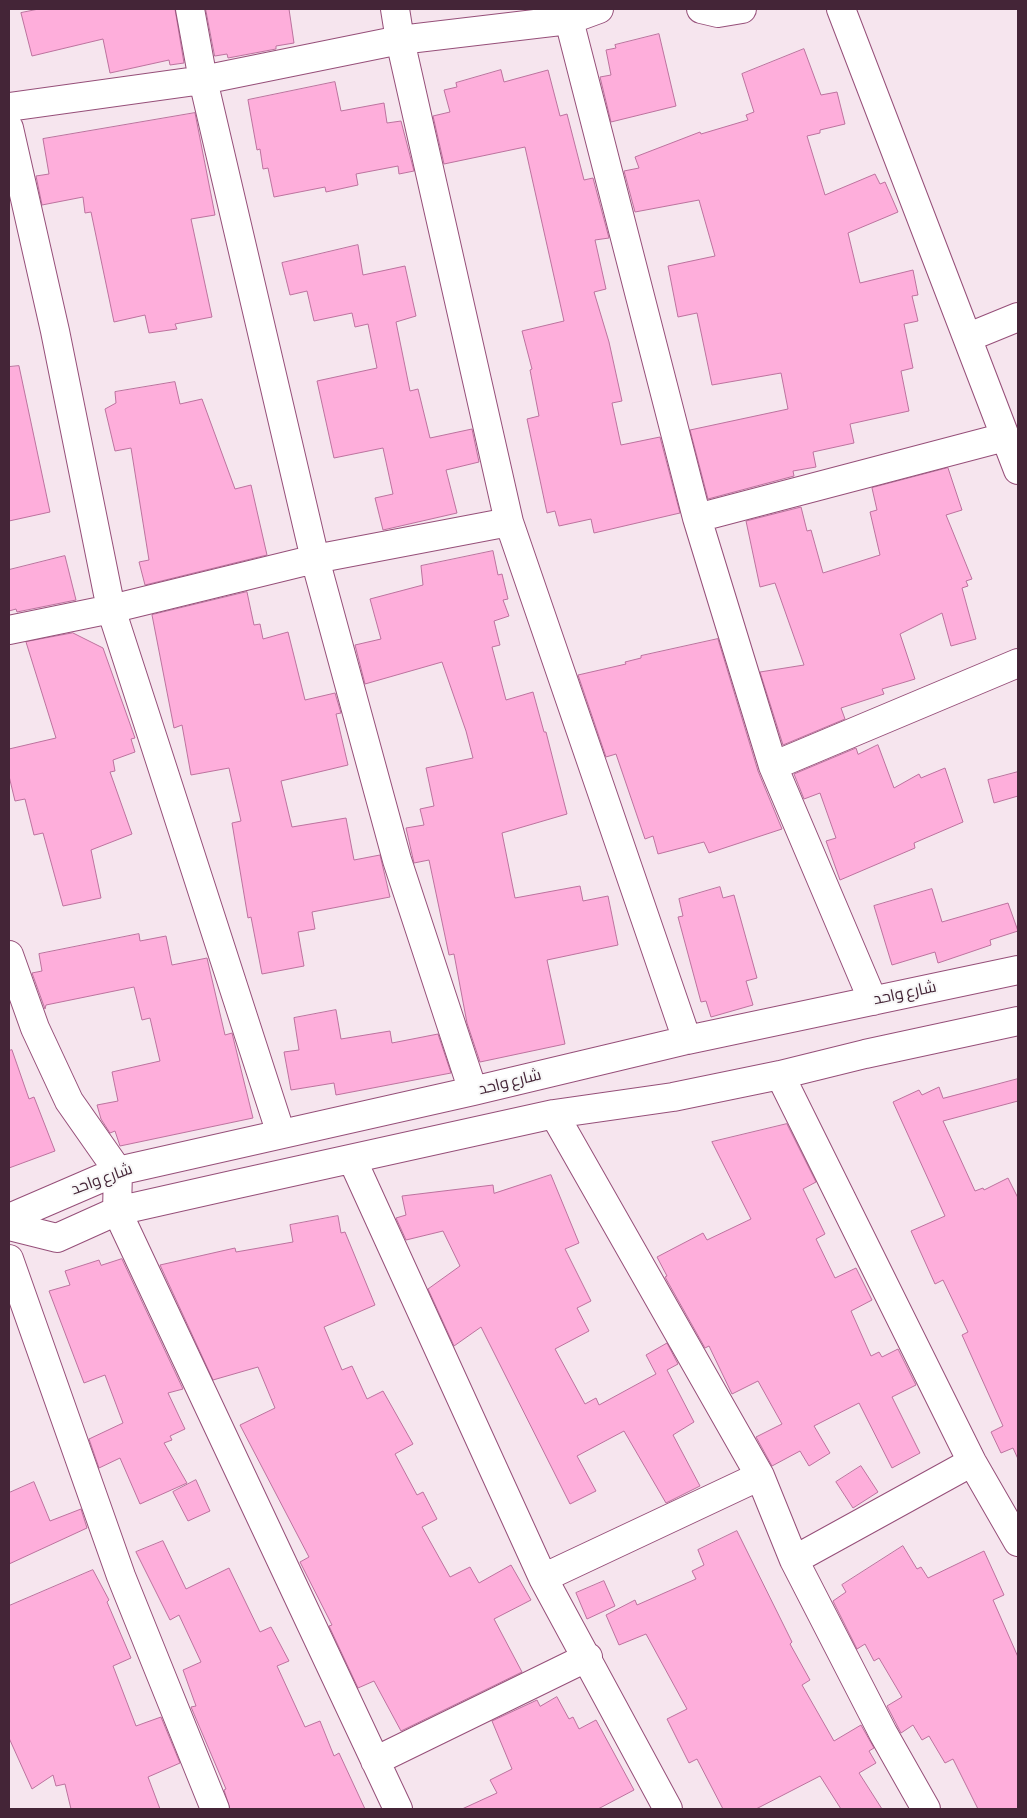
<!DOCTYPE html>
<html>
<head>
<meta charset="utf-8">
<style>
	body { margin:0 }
	#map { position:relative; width:1027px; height:1818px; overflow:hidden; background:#f6e5ee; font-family:"Sofia Sans Condensed",sans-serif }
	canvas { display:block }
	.frame { position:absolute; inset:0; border:10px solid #442537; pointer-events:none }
</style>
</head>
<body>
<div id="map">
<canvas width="1027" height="1818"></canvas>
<div class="frame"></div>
</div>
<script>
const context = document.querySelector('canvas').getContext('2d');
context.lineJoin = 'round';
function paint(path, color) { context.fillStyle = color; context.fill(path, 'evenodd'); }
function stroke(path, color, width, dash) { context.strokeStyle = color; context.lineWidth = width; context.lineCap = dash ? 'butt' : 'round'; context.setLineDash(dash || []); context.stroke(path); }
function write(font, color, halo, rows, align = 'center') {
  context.font = font + ' "Sofia Sans Condensed",Cairo,sans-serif'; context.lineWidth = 4; context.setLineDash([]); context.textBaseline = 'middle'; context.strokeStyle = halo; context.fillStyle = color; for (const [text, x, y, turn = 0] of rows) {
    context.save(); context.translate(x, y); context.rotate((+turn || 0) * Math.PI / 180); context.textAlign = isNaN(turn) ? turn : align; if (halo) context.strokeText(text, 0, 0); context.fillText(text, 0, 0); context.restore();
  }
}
const building = new Path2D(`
	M 39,9 L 175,9 L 184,63 L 170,65 L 169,60 L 110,73 L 103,39 L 32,56 L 21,13 Z
	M 206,9 L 289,9 L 294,43 L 276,46 L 276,49 L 228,58 L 227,54 L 215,56 Z
	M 659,34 L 676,106 L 611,122 L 600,77 L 611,75 L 606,50 L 616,48 L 615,45 Z
	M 804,49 L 821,95 L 837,92 L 845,124 L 820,130 L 820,133 L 807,136 L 825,195 L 875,174 L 880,184 L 885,182 L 898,212 L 848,233 L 860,283 L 913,270 L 918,295 L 912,296 L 918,321 L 904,324 L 913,368 L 901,371 L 909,411 L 850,424 L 854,443 L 813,452 L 816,467 L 793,471 L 794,476 L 708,499 L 690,430 L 788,409 L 781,373 L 712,385 L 697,313 L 678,317 L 668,266 L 715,256 L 699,200 L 635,212 L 624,171 L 639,168 L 635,157 L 700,132 L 701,134 L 748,120 L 746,115 L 754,112 L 742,74 Z
	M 501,70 L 504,82 L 548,70 L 560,116 L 567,114 L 584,180 L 593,178 L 609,238 L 595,240 L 606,289 L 594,292 L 609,342 L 622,401 L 612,403 L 621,445 L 660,437 L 680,513 L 594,533 L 591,519 L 559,526 L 555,511 L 547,513 L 527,419 L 539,416 L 530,370 L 532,369 L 522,331 L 564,321 L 525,147 L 444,164 L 433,116 L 450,112 L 444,90 L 457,87 L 456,83 Z
	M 335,82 L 341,111 L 384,103 L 387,123 L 401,121 L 414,171 L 399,174 L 398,166 L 356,174 L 358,185 L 326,192 L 325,187 L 274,197 L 268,168 L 263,169 L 260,149 L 257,150 L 248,100 Z
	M 195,113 L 215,215 L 191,219 L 212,317 L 175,324 L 177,329 L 149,333 L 145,315 L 114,322 L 91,212 L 85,213 L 83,197 L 42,205 L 36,176 L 49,174 L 43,139 Z
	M 358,245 L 363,275 L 405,266 L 416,316 L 396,322 L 410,391 L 418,389 L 430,438 L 472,429 L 479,462 L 446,470 L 457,513 L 383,530 L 375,498 L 393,494 L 383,448 L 334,458 L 317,381 L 377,368 L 368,324 L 355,327 L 352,313 L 314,321 L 307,291 L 290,295 L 282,263 Z
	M 19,366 L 50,512 L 9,521 L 9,367 Z
	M 175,382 L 180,404 L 202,399 L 235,489 L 251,485 L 267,555 L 145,585 L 139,562 L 149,560 L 131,448 L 115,451 L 105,409 L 116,403 L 115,392 Z
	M 948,468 L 962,510 L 946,515 L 972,579 L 966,581 L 968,586 L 962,588 L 976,639 L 951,646 L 942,613 L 900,634 L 915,679 L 882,689 L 884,694 L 841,708 L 845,719 L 783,745 L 760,672 L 804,665 L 775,583 L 760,587 L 746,521 L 801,507 L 807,531 L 811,530 L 823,573 L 880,555 L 870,512 L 877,510 L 872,488 Z
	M 493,551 L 498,575 L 502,574 L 508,599 L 503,600 L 509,616 L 494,621 L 500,645 L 492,647 L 506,700 L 533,692 L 544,732 L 546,732 L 567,814 L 502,833 L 515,898 L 580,886 L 583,901 L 608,896 L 618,945 L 547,960 L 565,1044 L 480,1062 L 467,1023 L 454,954 L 449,955 L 429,860 L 414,863 L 406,828 L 424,825 L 420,809 L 434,806 L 426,768 L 473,758 L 466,731 L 442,662 L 365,684 L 355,645 L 381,639 L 370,599 L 423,585 L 421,566 Z
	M 65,556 L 76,600 L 17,612 L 16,609 L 9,611 L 9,570 Z
	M 247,592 L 254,625 L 260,624 L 263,639 L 288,632 L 305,700 L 335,693 L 341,713 L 336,714 L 348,765 L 281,781 L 292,827 L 346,818 L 354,860 L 380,855 L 390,897 L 312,912 L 315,929 L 298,932 L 304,966 L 262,974 L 251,917 L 248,918 L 232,823 L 241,821 L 229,768 L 191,775 L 182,725 L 174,728 L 152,615 Z
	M 73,633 L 103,648 L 135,738 L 131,739 L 135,752 L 113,760 L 115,771 L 110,772 L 132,834 L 91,850 L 101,898 L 63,906 L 43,833 L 34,835 L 25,799 L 15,801 L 9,776 L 9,749 L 56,738 L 26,642 Z
	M 718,639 L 758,771 L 782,829 L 709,853 L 704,842 L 658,854 L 653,836 L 645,839 L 616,754 L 606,757 L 578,675 L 626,664 L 625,662 L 641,658 L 641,656 Z
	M 878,745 L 894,788 L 919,774 L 921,778 L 945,768 L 963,822 L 914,843 L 915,848 L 840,880 L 826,841 L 836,838 L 820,793 L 804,799 L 794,774 L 856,748 L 858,754 Z
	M 1018,772 L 1018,796 L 994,803 L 988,780 Z
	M 720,887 L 723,898 L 734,895 L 757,978 L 746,981 L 753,1005 L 711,1017 L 706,1001 L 701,1002 L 678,917 L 683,916 L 679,899 Z
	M 932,889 L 942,922 L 1008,903 L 1018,931 L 990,940 L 991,945 L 938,963 L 935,952 L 892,965 L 874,906 Z
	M 139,934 L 140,941 L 166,936 L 172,965 L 207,958 L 225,1035 L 232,1033 L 253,1118 L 120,1146 L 115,1131 L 110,1133 L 101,1119 L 97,1105 L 118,1101 L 112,1072 L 160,1061 L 150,1018 L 142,1020 L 134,987 L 46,1005 L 45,1009 L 32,973 L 42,971 L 39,954 Z
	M 336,1010 L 341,1039 L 390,1031 L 392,1043 L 438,1034 L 451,1073 L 336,1095 L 334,1083 L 291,1090 L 284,1052 L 299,1050 L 294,1018 Z
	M 12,1050 L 29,1099 L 34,1097 L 55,1151 L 9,1168 L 9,1051 Z
	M 1018,1079 L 1018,1101 L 943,1121 L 975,1191 L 983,1188 L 984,1190 L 1008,1178 L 1018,1198 L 1018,1459 L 1013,1448 L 1001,1453 L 991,1432 L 1003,1426 L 962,1335 L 968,1332 L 943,1280 L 935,1284 L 911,1231 L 945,1216 L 893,1102 L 919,1090 L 922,1095 L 939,1087 L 943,1098 Z
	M 787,1124 L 816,1182 L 803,1189 L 825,1234 L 816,1239 L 835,1278 L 856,1268 L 872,1300 L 851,1311 L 871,1356 L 879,1352 L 882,1357 L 898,1349 L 916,1385 L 892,1397 L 920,1453 L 892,1468 L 859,1403 L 814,1426 L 830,1453 L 809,1466 L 800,1451 L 772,1466 L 756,1437 L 782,1424 L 758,1381 L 732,1394 L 709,1346 L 705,1348 L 665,1277 L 667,1276 L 657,1257 L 703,1233 L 707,1240 L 751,1219 L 712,1142 Z
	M 551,1175 L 579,1243 L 565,1249 L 591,1301 L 577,1308 L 589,1331 L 555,1349 L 585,1404 L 596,1398 L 599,1405 L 656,1374 L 646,1355 L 667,1343 L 678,1364 L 667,1370 L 694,1422 L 673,1435 L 700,1486 L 666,1503 L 624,1431 L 577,1456 L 596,1491 L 570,1504 L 481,1327 L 454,1346 L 428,1289 L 460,1266 L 443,1231 L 406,1240 L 396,1218 L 406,1215 L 402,1196 L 493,1185 L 494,1193 Z
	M 338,1216 L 341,1233 L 345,1232 L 375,1305 L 324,1327 L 342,1370 L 352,1366 L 367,1399 L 383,1391 L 413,1444 L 395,1454 L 417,1495 L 423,1492 L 437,1519 L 422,1527 L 450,1577 L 470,1567 L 479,1583 L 511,1565 L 531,1600 L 494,1619 L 522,1672 L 401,1731 L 374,1681 L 358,1688 L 329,1626 L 332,1625 L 300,1562 L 309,1557 L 240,1425 L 275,1408 L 258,1367 L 213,1380 L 160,1265 L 235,1248 L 236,1252 L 293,1242 L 290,1225 Z
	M 122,1259 L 183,1389 L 168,1393 L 185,1429 L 170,1436 L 172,1440 L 164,1443 L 187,1483 L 140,1504 L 120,1458 L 99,1468 L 89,1439 L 123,1423 L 105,1375 L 84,1383 L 49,1291 L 70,1285 L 65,1271 L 99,1260 L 101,1265 Z
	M 861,1466 L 878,1492 L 853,1508 L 836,1482 Z
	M 196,1480 L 210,1511 L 188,1521 L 173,1492 Z
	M 34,1482 L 50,1521 L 81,1509 L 87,1528 L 9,1564 L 9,1493 Z
	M 737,1531 L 792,1642 L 790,1644 L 810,1680 L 802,1685 L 834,1741 L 861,1725 L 874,1748 L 869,1751 L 876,1763 L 859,1773 L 882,1809 L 841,1809 L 820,1776 L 756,1809 L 723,1809 L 697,1759 L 689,1763 L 667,1719 L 687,1709 L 646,1634 L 619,1645 L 606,1615 L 635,1600 L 637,1605 L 696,1579 L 692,1571 L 704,1565 L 698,1550 Z
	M 163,1541 L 186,1589 L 229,1568 L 260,1632 L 271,1627 L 289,1661 L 277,1666 L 305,1727 L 320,1721 L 334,1756 L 339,1753 L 365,1809 L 230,1809 L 224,1790 L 226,1789 L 191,1707 L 196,1706 L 183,1670 L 201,1662 L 179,1615 L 170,1620 L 136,1552 Z
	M 903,1546 L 917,1569 L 921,1567 L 928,1578 L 984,1551 L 1004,1595 L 993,1600 L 1018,1657 L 1018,1809 L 978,1809 L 953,1759 L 945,1763 L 929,1736 L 922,1740 L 913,1725 L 901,1733 L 887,1706 L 902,1697 L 879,1658 L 874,1661 L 865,1644 L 857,1649 L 833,1601 L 846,1592 L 842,1585 Z
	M 93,1570 L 109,1600 L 107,1602 L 131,1658 L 113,1666 L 136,1726 L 161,1717 L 180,1763 L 148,1777 L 160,1809 L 71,1809 L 65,1784 L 56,1786 L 53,1775 L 32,1789 L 9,1738 L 9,1606 Z
	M 604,1581 L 615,1606 L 587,1619 L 576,1593 Z
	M 557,1697 L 569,1719 L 573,1717 L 579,1729 L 596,1720 L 634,1790 L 598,1809 L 462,1809 L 497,1793 L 490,1780 L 512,1769 L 492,1721 L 537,1700 L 540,1706 Z`);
const minor = new Path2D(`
	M 190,9 L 203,80 L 315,559 L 397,860 L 473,1091
	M 395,9 L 400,40 L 509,522 L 687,1040
	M 701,9 L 718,13 L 742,9
	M 841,9 L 1018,470
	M 569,20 L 697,518 L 773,766 L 873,1001
	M 9,107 L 203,80 L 400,40 L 569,20 L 599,9
	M 9,128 L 55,331 L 111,609 L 281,1134
	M 969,337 L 1018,317
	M 697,518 L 1005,437
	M 9,630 L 111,609 L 315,559 L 509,522
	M 773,766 L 1018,663
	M 9,955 L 35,1028 L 69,1101 L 118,1171 L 117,1211 L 398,1809
	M 780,1075 L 972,1462 L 1018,1542
	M 554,1114 L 760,1476 L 794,1560 L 883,1733 L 926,1809
	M 352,1159 L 543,1578 L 668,1809
	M 9,1218 L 118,1171 L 473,1091 L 687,1040 L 1018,970
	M 9,1226 L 57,1238 L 117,1211 L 237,1184 L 554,1114 L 673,1097 L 780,1075 L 865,1054 L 1018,1021
	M 9,1259 L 121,1576 L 215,1809
	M 794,1560 L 972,1462
	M 543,1578 L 760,1476
	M 375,1761 L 588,1657`);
const streetNames = [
	["شارع واحد",905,994,-12],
	["شارع واحد",510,1083,-14],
	["شارع واحد",102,1180,-20]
];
paint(building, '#feaedb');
stroke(building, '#bc729e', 1);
stroke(minor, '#964f79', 30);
stroke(minor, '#fff', 28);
write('16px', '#442537', '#f7f7f7', streetNames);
</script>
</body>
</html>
